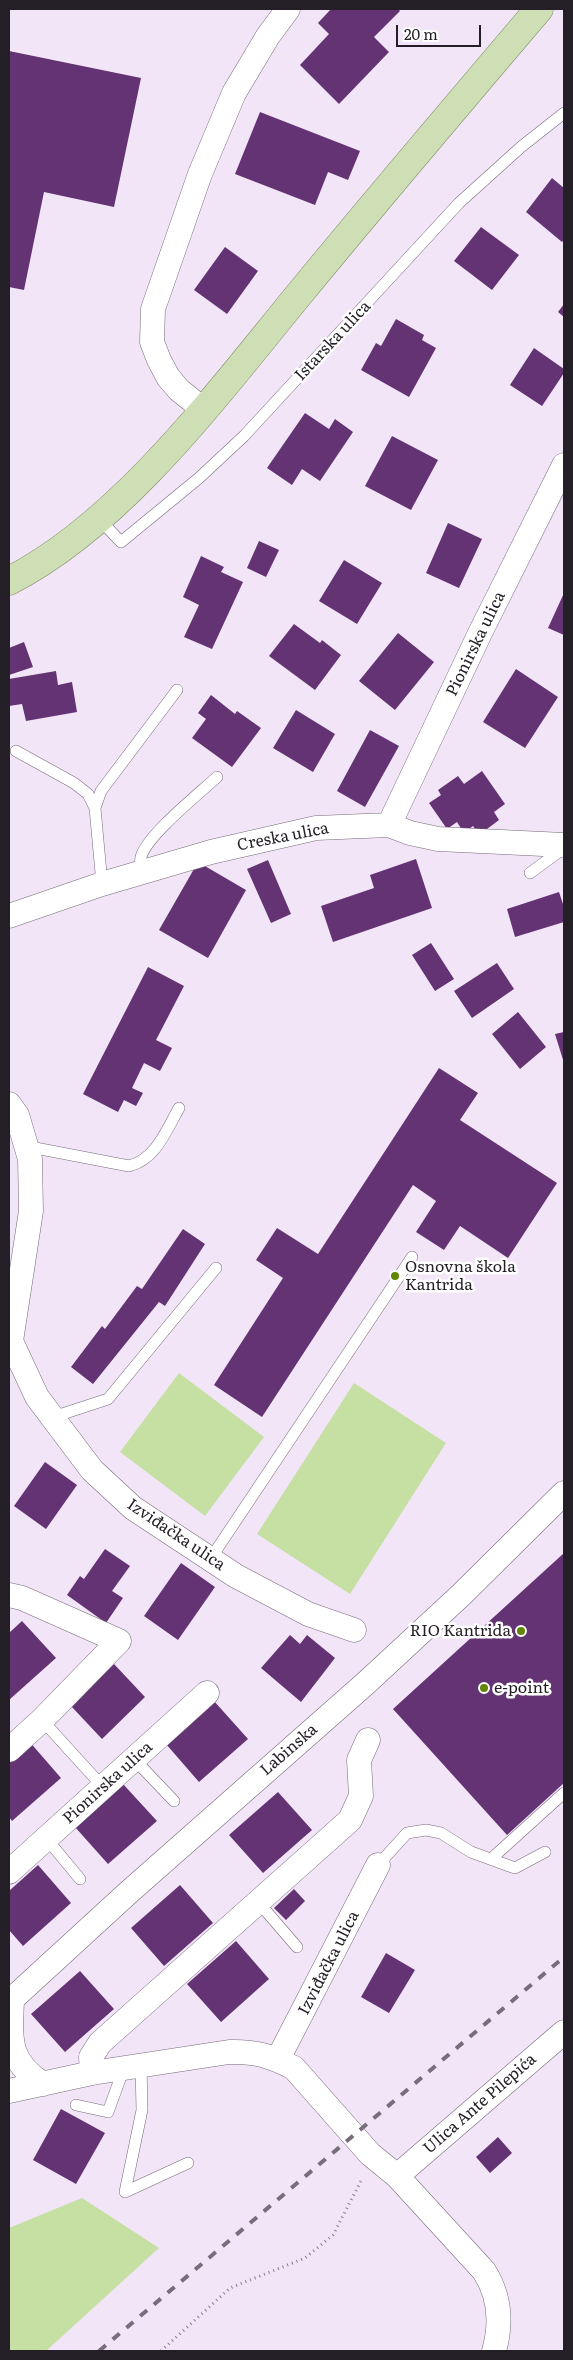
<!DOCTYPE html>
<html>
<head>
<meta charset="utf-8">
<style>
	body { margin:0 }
	#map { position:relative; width:573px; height:2360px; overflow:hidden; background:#f3e5f8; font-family:Literata,serif }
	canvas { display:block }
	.frame { position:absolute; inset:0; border:10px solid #241f26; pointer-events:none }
	.scale { position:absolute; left:396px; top:25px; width:85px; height:22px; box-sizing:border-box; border:2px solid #241f26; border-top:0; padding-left:6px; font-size:15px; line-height:18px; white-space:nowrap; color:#241f26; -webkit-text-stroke:4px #fff; paint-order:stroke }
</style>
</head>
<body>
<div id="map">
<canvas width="573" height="2360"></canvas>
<div class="frame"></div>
<div class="scale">20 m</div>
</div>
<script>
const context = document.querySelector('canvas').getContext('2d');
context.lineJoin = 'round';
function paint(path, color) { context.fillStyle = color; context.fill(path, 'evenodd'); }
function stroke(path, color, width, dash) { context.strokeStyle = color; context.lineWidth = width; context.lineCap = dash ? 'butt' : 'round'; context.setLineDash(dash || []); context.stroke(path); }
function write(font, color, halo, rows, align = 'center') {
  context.font = font + ' Literata,serif'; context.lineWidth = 5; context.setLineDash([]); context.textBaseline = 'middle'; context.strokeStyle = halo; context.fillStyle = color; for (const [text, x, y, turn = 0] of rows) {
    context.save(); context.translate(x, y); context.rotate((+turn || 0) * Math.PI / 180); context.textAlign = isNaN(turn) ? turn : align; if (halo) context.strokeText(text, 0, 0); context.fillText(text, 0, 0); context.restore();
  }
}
const green = new Path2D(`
	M 179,1373 L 264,1437 L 205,1516 L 120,1452 Z
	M 354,1383 L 446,1443 L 350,1594 L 257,1534 Z
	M 82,2198 L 159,2248 L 46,2351 L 9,2351 L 9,2228 Z`);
const building = new Path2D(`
	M 331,9 L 398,9 L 400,11 L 374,37 L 389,52 L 339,104 L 300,65 L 329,34 L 318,23 Z
	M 9,51 L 141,78 L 114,207 L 44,192 L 24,290 L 9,287 Z
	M 260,112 L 360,151 L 348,180 L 328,172 L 315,205 L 235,174 Z
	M 552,178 L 564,188 L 564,239 L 562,242 L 526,212 Z
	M 481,227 L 519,255 L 492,290 L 454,261 Z
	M 225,247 L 258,271 L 227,314 L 194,290 Z
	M 564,304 L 564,317 L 558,312 Z
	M 396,319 L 424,335 L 422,340 L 436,348 L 409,397 L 361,370 L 376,343 L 381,346 Z
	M 534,348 L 564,369 L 564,373 L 542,406 L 510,385 Z
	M 305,413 L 329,429 L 335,419 L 353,432 L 320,481 L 302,469 L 292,485 L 267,468 Z
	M 392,436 L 438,460 L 411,510 L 365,486 Z
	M 448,523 L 482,539 L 459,588 L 426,573 Z
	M 259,541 L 279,550 L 266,577 L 247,568 Z
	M 201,556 L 224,567 L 221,572 L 243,582 L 212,649 L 184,637 L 199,605 L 183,597 Z
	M 344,560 L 382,583 L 357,624 L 319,601 Z
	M 564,593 L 564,635 L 548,628 Z
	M 294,624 L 320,643 L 322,640 L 341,655 L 315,690 L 269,656 Z
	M 398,633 L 434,662 L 395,710 L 359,681 Z
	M 24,642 L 33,667 L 9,675 L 9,648 Z
	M 516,669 L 558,697 L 525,748 L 483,722 Z
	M 56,671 L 58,685 L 72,682 L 77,712 L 26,721 L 22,704 L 9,706 L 9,679 Z
	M 211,695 L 235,714 L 237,711 L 261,728 L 232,767 L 192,738 L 206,719 L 198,713 Z
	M 296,710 L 335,734 L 313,772 L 273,748 Z
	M 370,730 L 399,746 L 365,807 L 337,791 Z
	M 482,771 L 505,804 L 494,812 L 499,820 L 479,835 L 473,826 L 464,833 L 457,822 L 447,829 L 429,803 L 441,795 L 438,790 L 458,776 L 464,784 Z
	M 416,859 L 432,908 L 333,942 L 321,906 L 374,888 L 370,875 Z
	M 268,860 L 291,914 L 271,923 L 247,869 Z
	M 198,862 L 246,890 L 208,958 L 159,930 Z
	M 559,892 L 564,907 L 564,922 L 515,937 L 507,909 Z
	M 431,943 L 454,979 L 435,991 L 412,955 Z
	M 497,963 L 514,989 L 472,1018 L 454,991 Z
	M 148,967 L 184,986 L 156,1040 L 172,1048 L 160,1071 L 144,1063 L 132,1088 L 143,1093 L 136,1106 L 124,1100 L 118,1112 L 83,1094 Z
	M 518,1012 L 546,1047 L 520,1069 L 492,1034 Z
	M 564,1032 L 564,1063 L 555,1034 Z
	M 439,1068 L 478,1093 L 460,1120 L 557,1183 L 508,1258 L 460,1226 L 444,1250 L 416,1232 L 436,1201 L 413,1185 L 262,1417 L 214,1385 L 283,1278 L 256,1260 L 277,1228 L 318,1254 Z
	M 183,1229 L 205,1244 L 165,1306 L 159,1302 L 93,1384 L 71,1367 L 102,1326 L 105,1329 L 137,1286 L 142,1289 Z
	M 45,1462 L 77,1485 L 46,1529 L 14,1506 Z
	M 105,1549 L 130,1566 L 112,1591 L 123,1598 L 106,1623 L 67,1595 L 80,1576 L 84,1579 Z
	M 564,1553 L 564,1783 L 507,1835 L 393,1709 Z
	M 181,1563 L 215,1587 L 178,1640 L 144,1616 Z
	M 22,1621 L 56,1658 L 9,1700 L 9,1633 Z
	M 290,1635 L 300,1644 L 307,1635 L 335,1658 L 301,1702 L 261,1668 Z
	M 114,1664 L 145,1697 L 102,1739 L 71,1706 Z
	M 214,1701 L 248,1739 L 199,1782 L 166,1744 Z
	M 28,1740 L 61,1778 L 12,1821 L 9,1817 L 9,1757 Z
	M 123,1784 L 157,1821 L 108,1864 L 75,1827 Z
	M 278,1792 L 312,1830 L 263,1873 L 229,1835 Z
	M 38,1865 L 71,1903 L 23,1946 L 9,1930 L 9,1891 Z
	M 180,1885 L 213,1923 L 164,1966 L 131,1928 Z
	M 294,1889 L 305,1901 L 286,1920 L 274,1908 Z
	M 236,1941 L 269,1979 L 221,2022 L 187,1984 Z
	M 386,1953 L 415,1970 L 389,2013 L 361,1997 Z
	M 80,1971 L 114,2009 L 65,2052 L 31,2014 Z
	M 61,2109 L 105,2133 L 76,2184 L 33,2160 Z
	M 498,2137 L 512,2153 L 490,2173 L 476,2157 Z`);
const path = new Path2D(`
	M 161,2351 L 230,2288 L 305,2258 L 333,2235 L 361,2181`);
const lane = new Path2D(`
	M 98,518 L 121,542 L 199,478 L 244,436 L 459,203 L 521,147 L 564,113
	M 16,751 L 74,783 L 88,794 L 95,808
	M 141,873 C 141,868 140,861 141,857 C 147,835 200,793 217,777
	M 530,873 L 564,848
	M 102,884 L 95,808 L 101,791 L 177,690
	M 25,1146 L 129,1166 C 156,1159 166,1131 179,1108
	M 53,1417 L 108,1399 L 216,1268
	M 211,1558 L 412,1257
	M 42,1720 L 103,1787
	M 134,1759 L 174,1801
	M 46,1838 L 80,1879
	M 491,1859 L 564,1793
	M 378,1865 L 407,1833 L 426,1830 L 441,1833 L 471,1852 L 515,1868 L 545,1852
	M 259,1903 L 297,1947
	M 141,2065 L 142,2110 L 125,2192 L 188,2163
	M 76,2105 L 108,2112 L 124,2068`);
const street = new Path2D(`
	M 204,410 L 179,390 L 168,377 L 159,360 L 152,342 L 153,309 L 200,174 L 234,93 L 268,36 L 288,9
	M 389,825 L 481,631 L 564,465
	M 9,916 L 102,884 L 211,852 L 316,828 L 389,825 L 410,833 L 438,839 L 564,845
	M 9,1104 L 17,1115 L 30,1159 L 31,1211 L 11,1341 L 37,1397 L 92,1470 L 133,1508 L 236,1576 L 308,1614 L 354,1630
	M 9,1595 L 22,1598 L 119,1641 L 42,1720 L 9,1750
	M 9,1872 L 207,1693
	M 12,1998 C 11,2038 6,2060 43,2084
	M 9,2002 L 129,1892 L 366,1683 L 461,1595 L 564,1493
	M 278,2059 L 378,1865
	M 92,2073 L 91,2057 L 100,2043 L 350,1820 L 361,1796 L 359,1760 L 368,1740
	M 9,2091 L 92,2073 L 229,2052 C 255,2051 271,2056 294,2068 L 370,2154 L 397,2176 L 484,2271 C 500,2296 502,2323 494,2351
	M 397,2176 L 564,2032`);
const primary = new Path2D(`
	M 9,581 C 123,523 220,390 301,292 C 379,197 459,103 539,9`);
const rail = new Path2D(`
	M 99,2351 L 564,1957`);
const markers = [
	[395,1276,5,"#628504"],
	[521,1631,5,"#628504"],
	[484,1688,5,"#628504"]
];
const streetNames = [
	["Istarska ulica",333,341,-47],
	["Pionirska ulica",476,644,-64],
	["Creska ulica",283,837,-11],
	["Izviđačka ulica",176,1535,34],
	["Labinska",289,1750,-41],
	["Pionirska ulica",108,1783,-42],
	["Izviđačka ulica",329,1963,-63],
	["Ulica Ante Pilepića",480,2104,-41]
];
const poiNames = [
	["Osnovna škola",405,1267],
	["Kantrida",405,1285],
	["RIO Kantrida",511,1631,"right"],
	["e-point",494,1688]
];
paint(green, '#c6dfa2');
paint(building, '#633373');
stroke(lane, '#766a7a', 12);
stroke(street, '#766a7a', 25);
stroke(primary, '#7e8e62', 29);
stroke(path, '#877e8b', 3, [1, 4]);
stroke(lane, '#fff', 11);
stroke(street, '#fff', 24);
stroke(primary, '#cedfb5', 28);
stroke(rail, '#766e7a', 4, [9, 9]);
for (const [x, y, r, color] of markers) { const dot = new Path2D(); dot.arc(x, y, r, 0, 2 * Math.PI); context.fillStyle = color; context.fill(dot); stroke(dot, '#fff', 2); }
write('16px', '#241f26', '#fff', streetNames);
write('16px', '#241f26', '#fff', poiNames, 'left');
</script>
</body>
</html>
